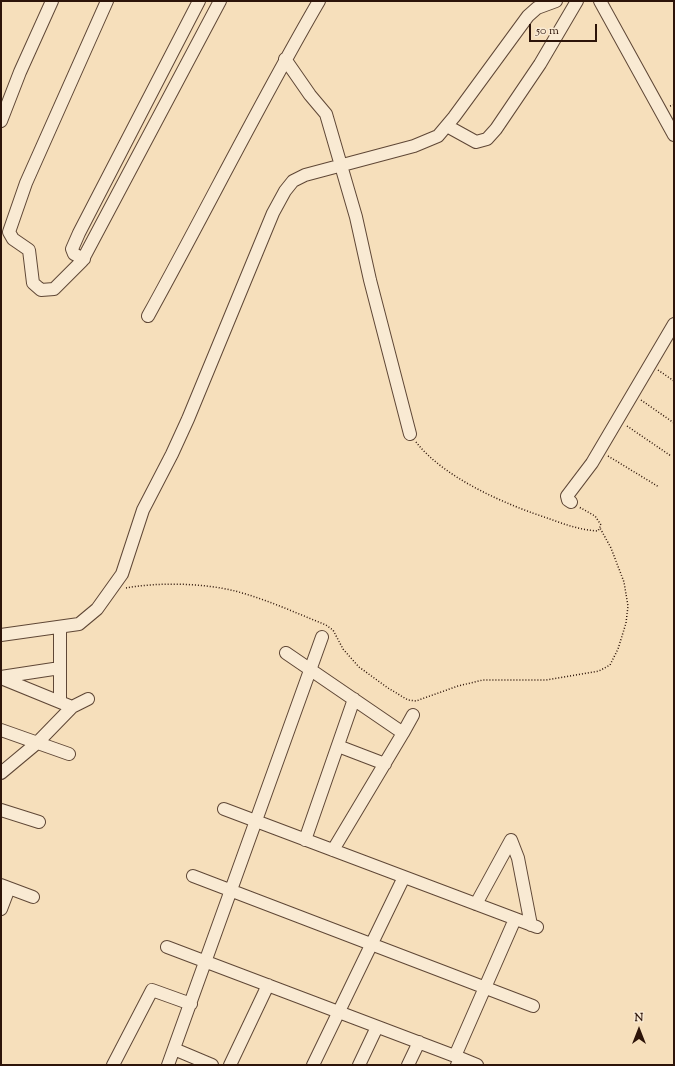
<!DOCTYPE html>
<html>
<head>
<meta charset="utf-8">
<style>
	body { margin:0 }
	#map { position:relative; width:675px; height:1066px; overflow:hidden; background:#f6dfbb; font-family:"Sorts Mill Goudy",serif }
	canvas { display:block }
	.frame { position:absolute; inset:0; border:2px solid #2d1409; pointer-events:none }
	.north { position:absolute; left:619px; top:1010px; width:40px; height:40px; -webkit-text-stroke:3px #f9ead3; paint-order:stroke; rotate:0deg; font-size:11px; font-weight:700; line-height:16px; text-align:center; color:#2d1409 }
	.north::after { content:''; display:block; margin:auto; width:14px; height:18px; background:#2d1409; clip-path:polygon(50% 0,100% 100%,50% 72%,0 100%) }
	.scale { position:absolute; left:529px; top:24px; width:68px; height:18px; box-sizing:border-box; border:2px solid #2d1409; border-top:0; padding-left:5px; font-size:12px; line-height:14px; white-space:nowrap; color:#2d1409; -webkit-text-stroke:3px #f9ead3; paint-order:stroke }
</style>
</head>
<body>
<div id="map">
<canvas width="675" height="1066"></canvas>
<div class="frame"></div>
<div class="north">N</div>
<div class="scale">50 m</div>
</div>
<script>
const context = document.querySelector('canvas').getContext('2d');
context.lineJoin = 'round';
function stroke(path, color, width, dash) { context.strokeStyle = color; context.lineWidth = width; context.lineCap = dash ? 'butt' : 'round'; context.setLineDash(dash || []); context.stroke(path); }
const path = new Path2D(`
	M 670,106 L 674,105
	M 658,370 L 674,381
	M 641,400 L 674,423
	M 627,426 L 671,456
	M 416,442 C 445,479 507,505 550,519 C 566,525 581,530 598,531 L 601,525 L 595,516 L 579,507
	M 608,456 L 659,487
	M 126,588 C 158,582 203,583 235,591 C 266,599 296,613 326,625 L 333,630 L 343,649 L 359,667 L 388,688 L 408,700 L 416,701 L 458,686 L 483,680 L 546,680 L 599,671 L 610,665 L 618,649 L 626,623 L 628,606 L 624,582 L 611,548 L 600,528`);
const minor = new Path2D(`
	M 107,1 L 26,183 L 9,232 L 13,239 L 29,250 L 33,283 L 41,290 L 54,289 L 82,261 L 220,1
	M 600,1 L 674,135
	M 285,59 L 310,95 L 326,114 L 356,217 L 370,280 L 410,434
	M 1,121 L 20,72 L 52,1
	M 447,126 L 476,142 L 487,139 L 496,129 L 540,64 L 577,1
	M 84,259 L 74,254 L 72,249 L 79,233 L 199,1
	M 148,316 C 206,211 259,104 319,1
	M 571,502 L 568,500 L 567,496 L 592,463 L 674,324
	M 1,635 L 79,624 L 97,609 L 122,574 L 143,510 L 172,454 L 188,419 L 273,213 L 285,191 L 293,181 L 305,175 L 414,146 L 438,136 L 454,117 L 528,16 L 537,8 L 556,1
	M 286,653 L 403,733 L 413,715
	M 1,677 L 60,668
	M 1,678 L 72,707
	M 60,702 L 60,627
	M 1,730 L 69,754
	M 338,746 L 385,764
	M 1,773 L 37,743 L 72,707 L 88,699
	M 224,809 L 537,927
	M 1,810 L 39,822
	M 305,840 L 354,699
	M 333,850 L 403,733
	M 193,876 L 533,1006
	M 1,885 L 33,897
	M 476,904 L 511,840 L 518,858 L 531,925
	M 1,909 L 9,888
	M 167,947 L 460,1058 L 457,1065
	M 174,1049 L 212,1065
	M 455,1056 L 515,919
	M 460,1058 L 477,1065
	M 113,1065 L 152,990 L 191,1004
	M 168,1065 L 322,637
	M 230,1065 L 268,985
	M 313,1065 L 404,877
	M 359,1065 L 377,1027
	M 408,1065 L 419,1042`);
stroke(minor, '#5f4736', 14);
stroke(path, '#2d1409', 1.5, [1, 2]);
stroke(minor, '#f9ead3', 12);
</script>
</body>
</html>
